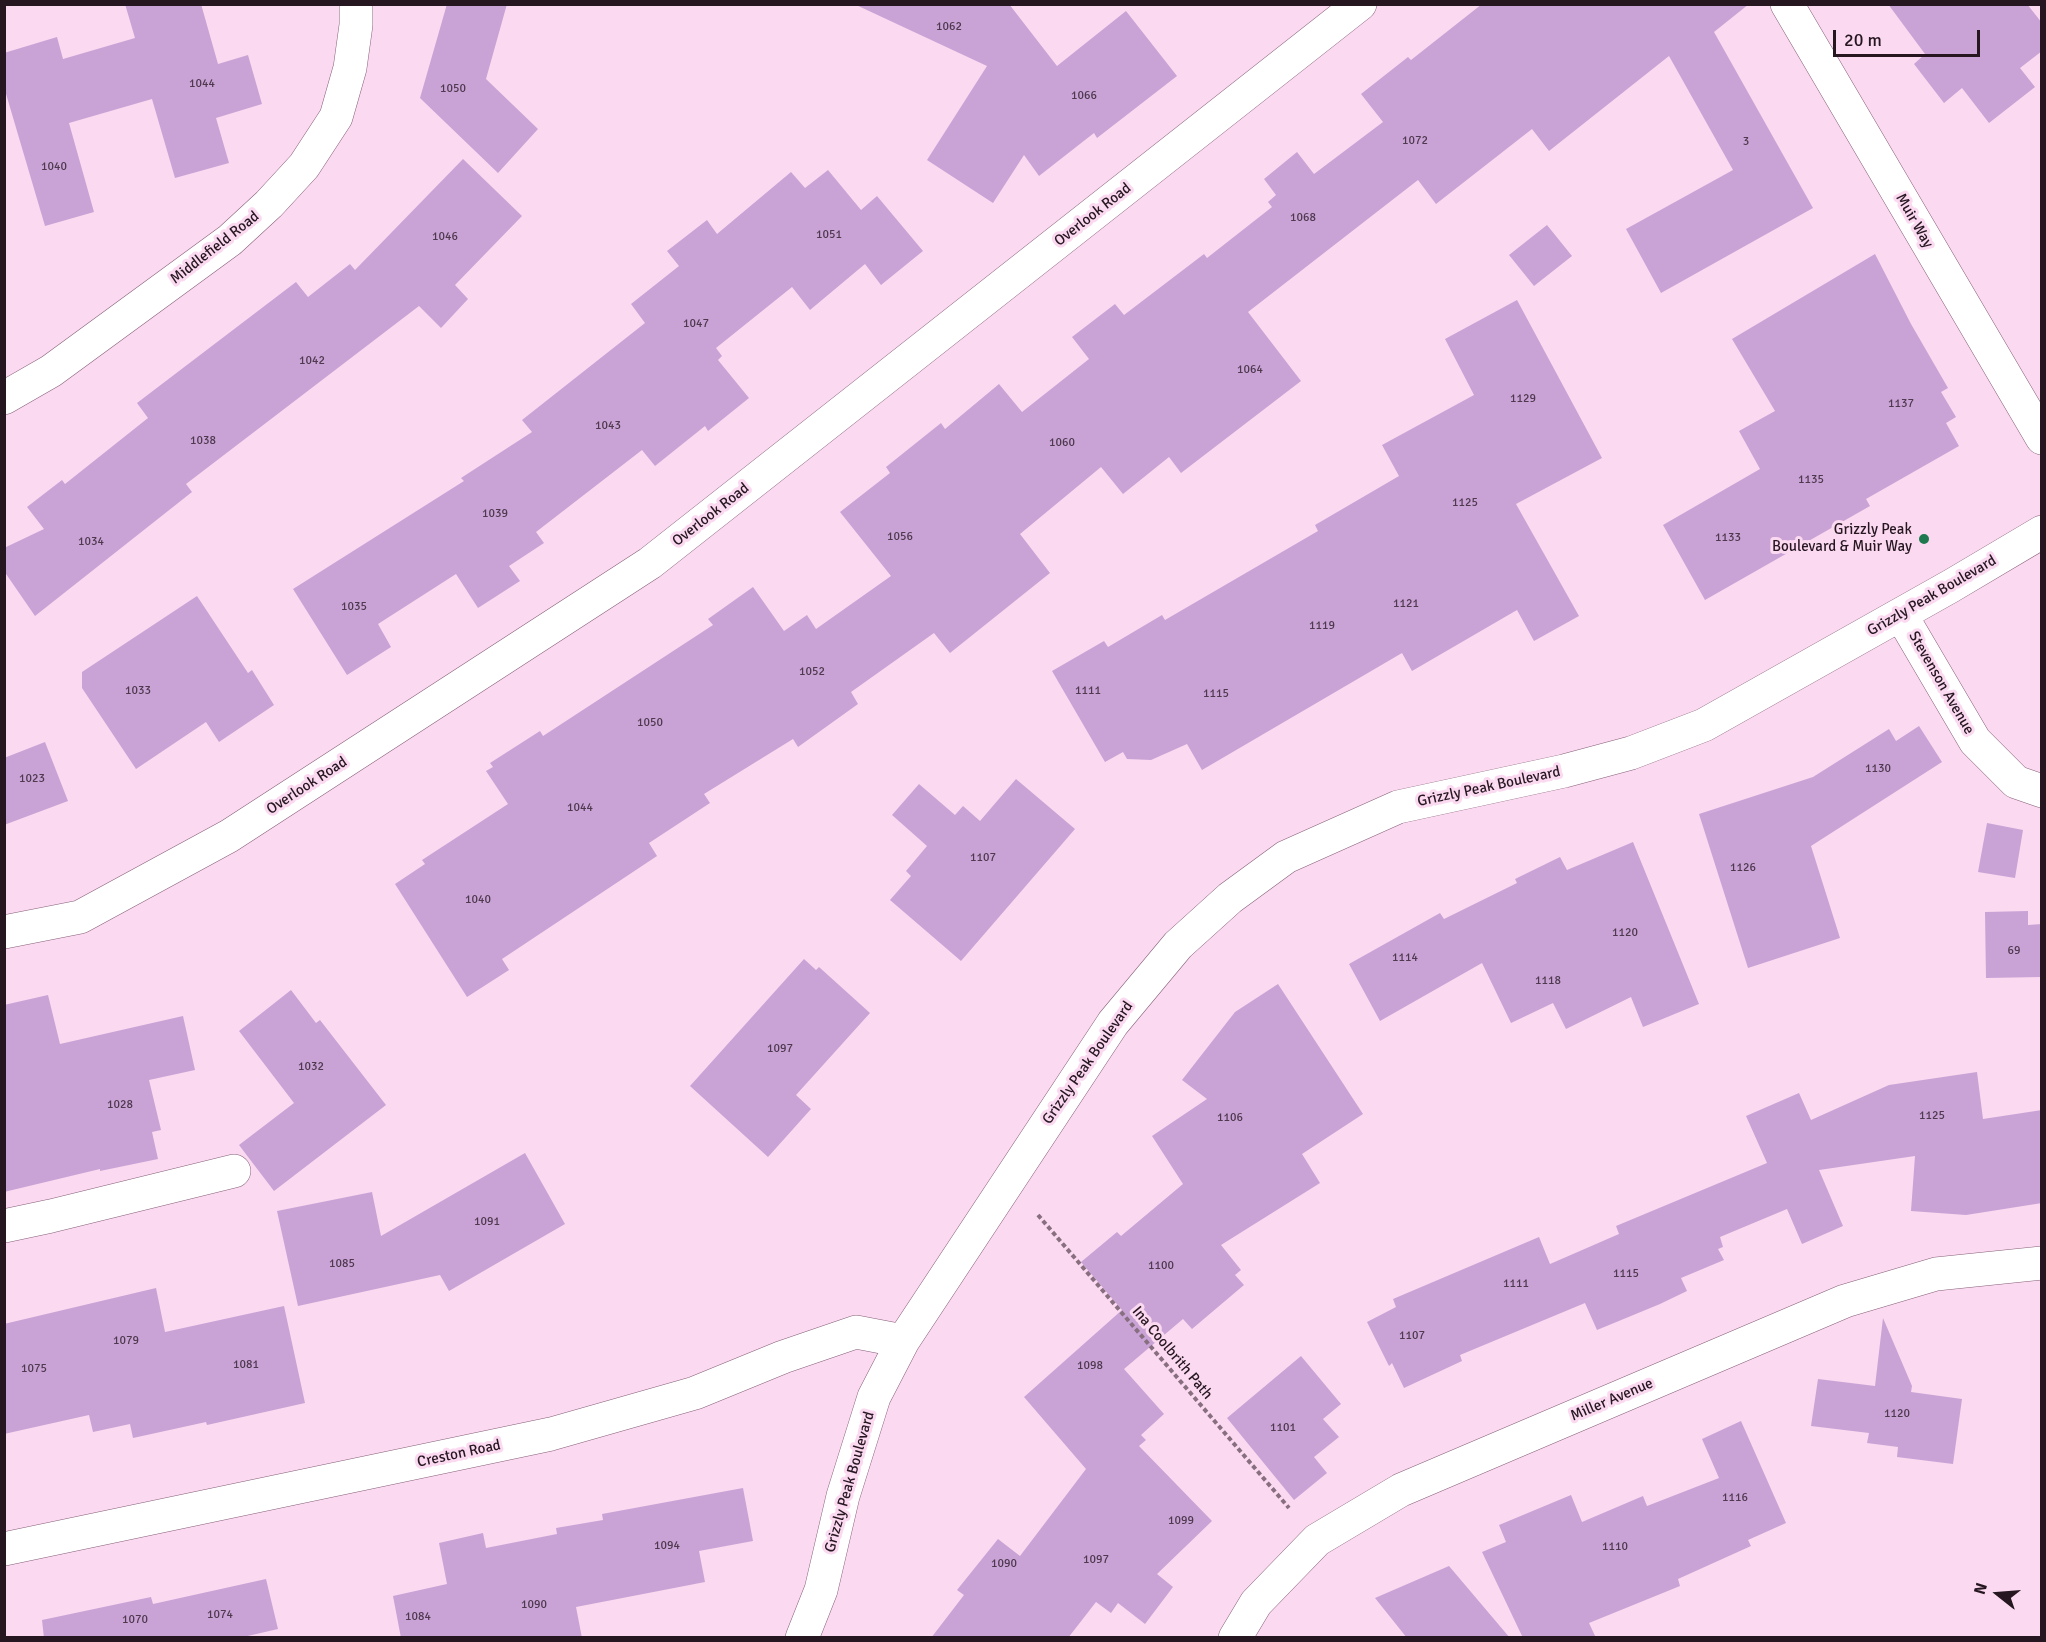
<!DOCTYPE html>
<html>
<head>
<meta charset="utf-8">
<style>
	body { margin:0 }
	#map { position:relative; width:2046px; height:1642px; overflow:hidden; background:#fbd9f0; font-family:Signika,sans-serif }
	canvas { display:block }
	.frame { position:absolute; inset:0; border:6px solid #251620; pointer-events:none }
	.north { position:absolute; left:1968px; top:1564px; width:60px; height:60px; -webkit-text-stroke:4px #fbd9f0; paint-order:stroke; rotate:287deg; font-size:16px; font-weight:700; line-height:24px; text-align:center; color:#251620 }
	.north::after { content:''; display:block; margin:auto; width:21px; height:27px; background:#251620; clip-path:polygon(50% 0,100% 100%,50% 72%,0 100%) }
	.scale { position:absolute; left:1833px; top:30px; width:147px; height:27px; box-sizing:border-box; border:3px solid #251620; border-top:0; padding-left:8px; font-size:18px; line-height:21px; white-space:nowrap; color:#251620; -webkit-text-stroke:4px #fbd9f0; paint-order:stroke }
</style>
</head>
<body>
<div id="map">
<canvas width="2046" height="1642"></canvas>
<div class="frame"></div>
<div class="north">N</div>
<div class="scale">20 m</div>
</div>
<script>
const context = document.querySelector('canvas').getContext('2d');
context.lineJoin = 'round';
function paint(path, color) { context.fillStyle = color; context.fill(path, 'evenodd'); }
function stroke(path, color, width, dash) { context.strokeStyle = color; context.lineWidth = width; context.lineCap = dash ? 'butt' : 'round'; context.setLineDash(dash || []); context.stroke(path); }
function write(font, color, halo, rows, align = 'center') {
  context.font = font + ' Signika,sans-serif'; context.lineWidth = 6; context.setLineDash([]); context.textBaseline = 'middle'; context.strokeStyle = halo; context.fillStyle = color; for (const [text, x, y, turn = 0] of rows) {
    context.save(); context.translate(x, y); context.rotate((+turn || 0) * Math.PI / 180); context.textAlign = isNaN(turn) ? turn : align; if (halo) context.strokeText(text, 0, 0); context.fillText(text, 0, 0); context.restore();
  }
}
const building = new Path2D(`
	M 125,4 L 201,4 L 218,64 L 248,55 L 262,104 L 216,118 L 229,163 L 175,178 L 152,99 L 69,123 L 94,212 L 45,226 L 4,87 L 4,53 L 57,37 L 63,59 L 135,38 Z
	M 447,4 L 507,4 L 486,79 L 538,129 L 498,173 L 420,98 Z
	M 854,4 L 1009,4 L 1057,66 L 1126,11 L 1177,76 L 1097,138 L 1094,133 L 1039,176 L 1024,155 L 993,203 L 927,160 L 987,66 Z
	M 1482,4 L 1749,4 L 1714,32 L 1813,208 L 1661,293 L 1626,229 L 1733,170 L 1669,56 L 1549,151 L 1532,129 L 1436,204 L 1418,180 L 1248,312 L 1301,381 L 1181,473 L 1169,457 L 1123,494 L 1101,467 L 1020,534 L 1050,573 L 950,653 L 934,633 L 851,692 L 858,704 L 798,747 L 793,739 L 704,794 L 710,803 L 649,843 L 657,856 L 502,959 L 509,970 L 467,997 L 395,884 L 425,864 L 422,860 L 508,804 L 486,771 L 493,767 L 490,763 L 540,731 L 543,736 L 713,625 L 708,619 L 753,587 L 784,631 L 807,615 L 816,629 L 891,576 L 840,512 L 890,473 L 886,467 L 941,423 L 945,429 L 999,384 L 1022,412 L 1089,359 L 1072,337 L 1115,304 L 1124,315 L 1204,254 L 1207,258 L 1272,207 L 1268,202 L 1276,195 L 1264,179 L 1297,152 L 1314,174 L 1383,122 L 1361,94 L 1408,57 L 1411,60 Z
	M 1888,4 L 2027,4 L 2042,23 L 2042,51 L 2020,68 L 2035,87 L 1989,123 L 1962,88 L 1944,103 L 1914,64 L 1925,54 Z
	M 463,159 L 522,216 L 455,285 L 468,299 L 441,328 L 419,306 L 186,484 L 192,492 L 35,616 L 4,571 L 4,548 L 44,529 L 27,507 L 62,480 L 65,484 L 148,418 L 137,403 L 296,282 L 308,297 L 350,264 L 355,270 Z
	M 828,170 L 861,210 L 877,196 L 923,251 L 881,285 L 865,264 L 810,310 L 792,287 L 716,348 L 722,356 L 718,360 L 749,398 L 708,431 L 705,426 L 655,466 L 642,450 L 536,532 L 544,543 L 509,566 L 520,581 L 478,608 L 456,574 L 378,624 L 391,647 L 347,675 L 293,589 L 464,481 L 461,478 L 532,432 L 522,420 L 645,323 L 631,304 L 679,266 L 667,251 L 707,220 L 717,234 L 791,172 L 805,188 Z
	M 1547,225 L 1572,256 L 1534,286 L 1509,255 Z
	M 1875,254 L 1911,324 L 1948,388 L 1941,392 L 1956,417 L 1946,423 L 1959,446 L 1866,499 L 1870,506 L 1705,600 L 1663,525 L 1760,469 L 1739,431 L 1775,411 L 1732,339 Z
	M 1517,300 L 1602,458 L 1516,504 L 1579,616 L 1534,641 L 1517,610 L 1412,671 L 1402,653 L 1202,770 L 1187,744 L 1151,760 L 1127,759 L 1123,752 L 1105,762 L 1052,671 L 1104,641 L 1108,647 L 1162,615 L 1165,620 L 1318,531 L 1315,525 L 1399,476 L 1382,445 L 1474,395 L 1445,339 Z
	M 197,596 L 248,673 L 252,670 L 274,705 L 219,742 L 206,722 L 136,769 L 82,688 L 82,672 Z
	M 1919,726 L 1942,762 L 1811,846 L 1840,938 L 1748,968 L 1699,814 L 1813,777 L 1889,729 L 1896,741 Z
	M 45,742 L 68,801 L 4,825 L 4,758 Z
	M 1016,779 L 1075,829 L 961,961 L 890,900 L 911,876 L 906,871 L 927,846 L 892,815 L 919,784 L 955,815 L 963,806 L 980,821 Z
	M 1987,823 L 2023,830 L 2015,878 L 1978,872 Z
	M 1633,842 L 1699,1004 L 1643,1027 L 1631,997 L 1566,1029 L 1553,1003 L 1511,1023 L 1482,963 L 1380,1021 L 1349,964 L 1440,913 L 1444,919 L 1517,883 L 1515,879 L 1560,857 L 1567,870 Z
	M 2028,911 L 2028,925 L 2042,924 L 2042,977 L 1986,978 L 1985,912 Z
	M 804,959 L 816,970 L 819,967 L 870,1013 L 796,1095 L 811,1109 L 768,1157 L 690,1086 Z
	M 1278,984 L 1363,1114 L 1302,1154 L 1320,1183 L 1221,1245 L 1241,1270 L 1235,1275 L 1244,1285 L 1192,1329 L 1183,1319 L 1124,1369 L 1164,1414 L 1141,1435 L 1146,1440 L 1139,1446 L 1212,1521 L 1157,1574 L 1173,1587 L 1145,1624 L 1118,1603 L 1111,1613 L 1096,1602 L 1068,1638 L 931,1638 L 964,1595 L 957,1590 L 998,1539 L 1020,1556 L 1086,1469 L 1024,1397 L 1122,1310 L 1081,1262 L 1117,1232 L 1121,1236 L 1183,1184 L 1152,1136 L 1207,1099 L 1182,1080 L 1235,1012 Z
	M 291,990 L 316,1023 L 320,1020 L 386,1105 L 274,1191 L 239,1145 L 294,1103 L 239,1031 Z
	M 48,995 L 60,1044 L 183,1016 L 195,1070 L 149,1080 L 161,1130 L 152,1132 L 158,1159 L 100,1171 L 100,1169 L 4,1192 L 4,1005 Z
	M 1977,1072 L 1983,1119 L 2042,1110 L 2042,1203 L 1966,1215 L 1911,1211 L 1915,1156 L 1819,1170 L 1843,1226 L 1802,1244 L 1787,1209 L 1720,1237 L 1723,1247 L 1718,1249 L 1724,1260 L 1681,1278 L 1687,1291 L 1660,1304 L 1597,1330 L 1585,1303 L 1460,1355 L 1462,1361 L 1404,1388 L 1392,1363 L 1389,1366 L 1367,1322 L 1396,1307 L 1393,1299 L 1539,1237 L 1550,1264 L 1619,1234 L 1616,1226 L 1767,1163 L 1746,1116 L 1799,1093 L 1811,1120 L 1889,1085 Z
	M 525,1153 L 565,1224 L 449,1291 L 440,1275 L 298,1306 L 277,1211 L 372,1192 L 381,1236 Z
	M 156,1288 L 165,1332 L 284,1306 L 305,1403 L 207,1425 L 206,1422 L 133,1438 L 130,1424 L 93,1432 L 89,1415 L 4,1434 L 4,1324 Z
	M 1883,1318 L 1912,1386 L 1911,1392 L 1962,1399 L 1953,1464 L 1897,1457 L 1898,1447 L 1867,1443 L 1869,1433 L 1811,1426 L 1818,1379 L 1875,1386 Z
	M 1301,1356 L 1341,1404 L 1323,1419 L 1339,1437 L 1314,1457 L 1327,1473 L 1294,1500 L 1227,1418 Z
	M 1741,1421 L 1786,1523 L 1748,1540 L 1751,1546 L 1678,1579 L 1680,1586 L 1589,1623 L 1596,1638 L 1523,1638 L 1482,1552 L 1506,1542 L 1499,1525 L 1571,1495 L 1582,1522 L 1643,1496 L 1647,1506 L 1719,1478 L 1702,1439 Z
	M 743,1488 L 753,1541 L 699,1551 L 705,1582 L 576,1607 L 582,1638 L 401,1638 L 393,1596 L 447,1584 L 439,1543 L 483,1533 L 486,1548 L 557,1534 L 556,1528 L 603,1520 L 602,1514 Z
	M 1449,1566 L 1510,1638 L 1407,1638 L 1375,1598 Z
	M 266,1579 L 278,1629 L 239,1638 L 44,1638 L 42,1620 L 151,1597 L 153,1604 Z`);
const path = new Path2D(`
	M 1038,1215 L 1289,1508`);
const minor = new Path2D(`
	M 1787,4 L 2042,438
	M 4,398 L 51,371 L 230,240 L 269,204 L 304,166 L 336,117 L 350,68 L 356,25 L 356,4
	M 1901,615 L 1975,741 L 2016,782 L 2042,791
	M 4,932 L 80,917 L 229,836 L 650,563 L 1360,4
	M 4,1226 L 51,1216 L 234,1171
	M 4,1549 L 551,1434 L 695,1393 L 783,1357 L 856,1332 L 903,1341
	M 802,1638 L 821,1590 L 843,1496 L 874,1397 L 903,1341 L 1113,1023 L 1178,945 L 1230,898 L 1286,857 L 1398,807 L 1564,771 L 1631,753 L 1704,725 L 1951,586 L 2042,532
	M 1235,1638 L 1256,1603 L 1317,1540 L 1401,1490 L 1845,1301 L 1936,1274 L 2042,1263`);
const markers = [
	[1924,539,6,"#1e794e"]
];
const numberNames = [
	["1062",949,27],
	["1044",202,84],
	["1050",453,89],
	["1066",1084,96],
	["1072",1415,141],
	["3",1746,142],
	["1040",54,167],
	["1068",1303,218],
	["1051",829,235],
	["1046",445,237],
	["1047",696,324],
	["1042",312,361],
	["1064",1250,370],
	["1129",1523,399],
	["1137",1901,404],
	["1043",608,426],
	["1038",203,441],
	["1060",1062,443],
	["1135",1811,480],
	["1125",1465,503],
	["1039",495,514],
	["1056",900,537],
	["1133",1728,538],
	["1034",91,542],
	["1121",1406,604],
	["1035",354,607],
	["1119",1322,626],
	["1052",812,672],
	["1033",138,691],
	["1111",1088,691],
	["1115",1216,694],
	["1050",650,723],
	["1130",1878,769],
	["1023",32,779],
	["1044",580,808],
	["1107",983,858],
	["1126",1743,868],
	["1040",478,900],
	["1120",1625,933],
	["69",2014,951],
	["1114",1405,958],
	["1118",1548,981],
	["1097",780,1049],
	["1032",311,1067],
	["1028",120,1105],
	["1125",1932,1116],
	["1106",1230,1118],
	["1091",487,1222],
	["1085",342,1264],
	["1100",1161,1266],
	["1115",1626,1274],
	["1111",1516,1284],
	["1107",1412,1336],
	["1079",126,1341],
	["1081",246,1365],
	["1098",1090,1366],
	["1075",34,1369],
	["1120",1897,1414],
	["1101",1283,1428],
	["1116",1735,1498],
	["1099",1181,1521],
	["1094",667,1546],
	["1110",1615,1547],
	["1097",1096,1560],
	["1090",1004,1564],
	["1090",534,1605],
	["1074",220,1615],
	["1084",418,1617],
	["1070",135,1620]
];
const streetNames = [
	["Overlook Road",1093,215,-38],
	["Muir Way",1914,221,60],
	["Middlefield Road",215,248,-38],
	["Overlook Road",711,515,-38],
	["Grizzly Peak Boulevard",1932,596,-30],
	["Stevenson Avenue",1941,683,60],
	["Overlook Road",307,786,-33],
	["Grizzly Peak Boulevard",1489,787,-12],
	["Grizzly Peak Boulevard",1088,1063,-55],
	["Ina Coolbrith Path",1172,1353,50],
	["Miller Avenue",1612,1400,-23],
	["Creston Road",459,1454,-12],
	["Grizzly Peak Boulevard",850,1482,-74]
];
const poiNames = [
	["Grizzly Peak",1912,530],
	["Boulevard & Muir Way",1912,547]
];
paint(building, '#c9a3d6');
stroke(minor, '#856079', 34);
stroke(path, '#876f7f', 4, [4.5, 3]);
stroke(minor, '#fff', 33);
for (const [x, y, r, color] of markers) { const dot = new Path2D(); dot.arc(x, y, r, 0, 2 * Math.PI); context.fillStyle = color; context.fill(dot); stroke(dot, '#fbd9f0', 2); }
write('12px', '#4e394e', null, numberNames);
write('15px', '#251620', '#fbd9f0', streetNames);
write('15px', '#251620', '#fbd9f0', poiNames, 'right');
</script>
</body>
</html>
